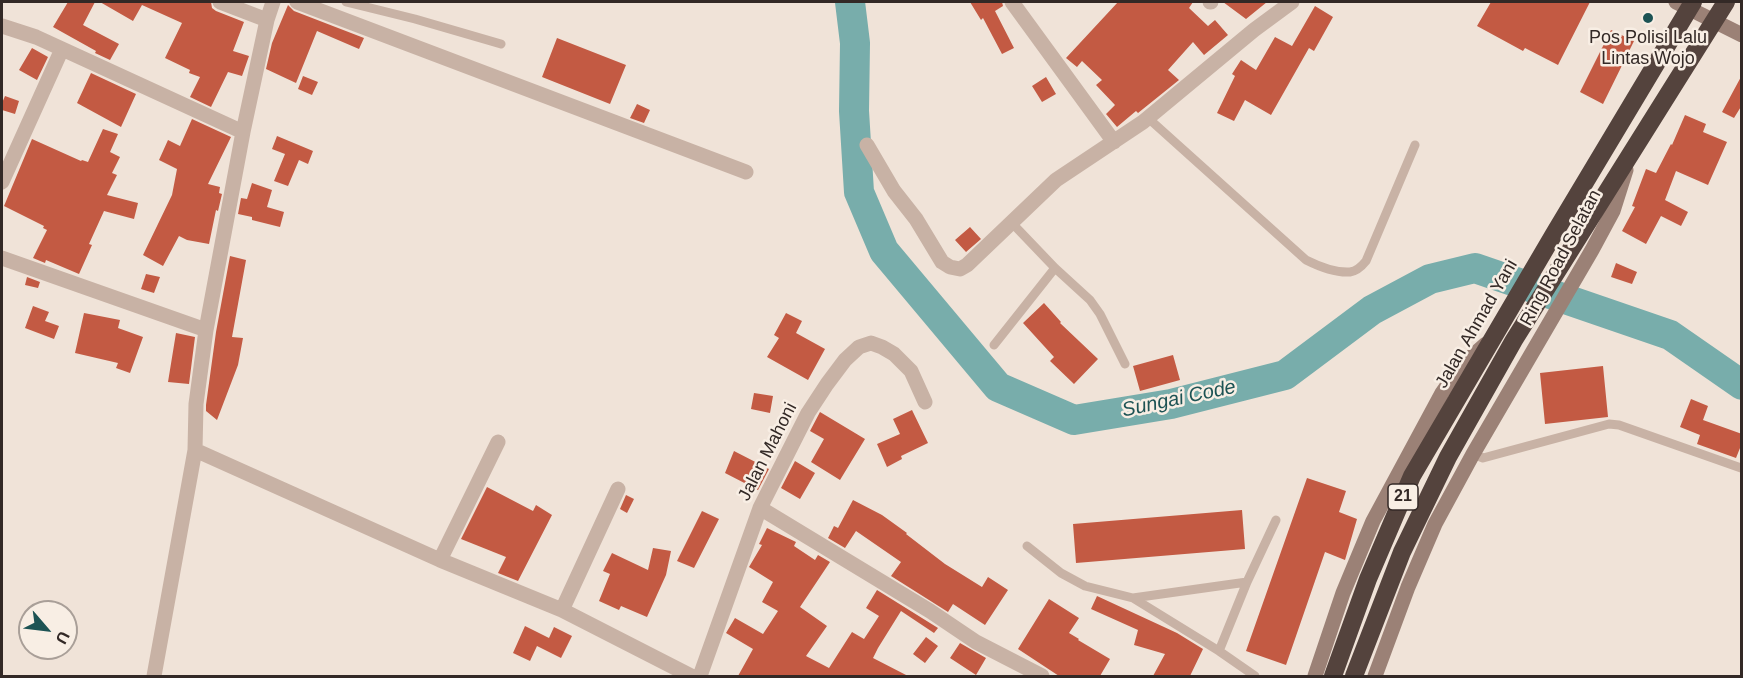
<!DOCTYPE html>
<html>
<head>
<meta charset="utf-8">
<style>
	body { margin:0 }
	#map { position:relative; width:1743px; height:678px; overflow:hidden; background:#f0e3d8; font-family:Helvetica,sans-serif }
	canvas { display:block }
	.frame { position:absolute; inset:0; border:3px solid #332926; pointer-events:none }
	.north { position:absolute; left:18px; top:600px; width:60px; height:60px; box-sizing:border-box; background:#f8eee4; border:2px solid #a99f98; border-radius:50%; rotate:118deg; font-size:16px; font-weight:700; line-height:24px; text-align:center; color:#332926 }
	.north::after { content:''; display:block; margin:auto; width:21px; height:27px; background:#1d5354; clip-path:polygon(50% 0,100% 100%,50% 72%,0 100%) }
</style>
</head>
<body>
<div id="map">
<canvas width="1743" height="678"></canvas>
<div class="frame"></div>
<div class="north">U</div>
</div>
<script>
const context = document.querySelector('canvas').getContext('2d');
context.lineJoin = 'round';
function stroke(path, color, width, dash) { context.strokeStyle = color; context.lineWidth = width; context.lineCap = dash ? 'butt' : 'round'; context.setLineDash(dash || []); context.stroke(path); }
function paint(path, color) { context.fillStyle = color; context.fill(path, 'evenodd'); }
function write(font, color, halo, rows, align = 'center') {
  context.font = font + ' Helvetica,sans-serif'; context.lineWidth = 5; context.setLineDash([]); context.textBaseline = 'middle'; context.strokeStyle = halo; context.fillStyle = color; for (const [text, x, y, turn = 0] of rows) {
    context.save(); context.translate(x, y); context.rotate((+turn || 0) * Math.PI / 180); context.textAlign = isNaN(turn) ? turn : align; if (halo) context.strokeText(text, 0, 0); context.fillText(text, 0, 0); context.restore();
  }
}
const river = new Path2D(`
	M 850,2 L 855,43 L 854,111 L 859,192 L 884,251 L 998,387 L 1074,420 L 1171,404 L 1285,375 L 1372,310 L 1430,279 L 1475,268 L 1670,335 L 1742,385`);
const building = new Path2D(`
	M 68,2 L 95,2 L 83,25 L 119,44 L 110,60 L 95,53 L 96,51 L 53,27 Z
	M 100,2 L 211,2 L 212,8 L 216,11 L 244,22 L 233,51 L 249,56 L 242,76 L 228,72 L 211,107 L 190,97 L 200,77 L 189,73 L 190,70 L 165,58 L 182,23 L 142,5 L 133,21 Z
	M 970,2 L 1002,2 L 1003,6 L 995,11 L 1014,48 L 1002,54 L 983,18 L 981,20 Z
	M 1118,2 L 1193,2 L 1189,8 L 1208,26 L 1215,20 L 1228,35 L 1204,55 L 1193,42 L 1168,70 L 1179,80 L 1138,113 L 1136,111 L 1117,127 L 1106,114 L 1115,105 L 1096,85 L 1102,80 L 1082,61 L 1077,67 L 1066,58 Z
	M 1223,2 L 1267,2 L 1246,19 Z
	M 1491,2 L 1590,2 L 1558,65 L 1525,48 L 1523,51 L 1477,26 Z
	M 288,5 L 294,11 L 364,38 L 359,49 L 317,31 L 296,83 L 266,69 L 272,43 Z
	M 1315,6 L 1333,17 L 1314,51 L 1309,48 L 1271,115 L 1245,100 L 1234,121 L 1217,113 L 1235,76 L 1232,74 L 1241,60 L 1256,70 L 1275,37 L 1292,46 Z
	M 1611,30 L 1634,41 L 1603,104 L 1580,92 Z
	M 557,38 L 626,65 L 610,104 L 542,77 Z
	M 32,48 L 48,57 L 37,80 L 19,70 Z
	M 91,73 L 136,94 L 121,127 L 77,103 Z
	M 1742,75 L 1742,105 L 1734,118 L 1722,112 Z
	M 303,76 L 318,82 L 312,95 L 298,89 Z
	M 1046,77 L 1056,94 L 1042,102 L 1032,86 Z
	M 5,96 L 19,101 L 15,114 L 2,110 L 2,103 Z
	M 637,104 L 650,110 L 644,123 L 630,118 Z
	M 1685,115 L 1706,124 L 1703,132 L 1727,142 L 1708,185 L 1676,171 L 1665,200 L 1688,212 L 1681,226 L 1661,216 L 1646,244 L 1622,231 L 1635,207 L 1632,206 L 1646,169 L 1656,173 L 1671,144 L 1672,145 Z
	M 192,119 L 231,137 L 208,184 L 220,187 L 219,193 L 222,194 L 218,211 L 216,210 L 209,244 L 187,240 L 179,236 L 163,266 L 143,255 L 172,195 L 177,169 L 159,160 L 168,140 L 180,146 Z
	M 103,129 L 118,134 L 110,152 L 120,157 L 112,173 L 117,175 L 107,195 L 138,203 L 134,219 L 104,211 L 89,244 L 92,245 L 79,274 L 46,260 L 45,263 L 33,258 L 47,230 L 43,228 L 44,226 L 4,206 L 32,139 L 81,161 L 82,160 L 88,162 Z
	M 277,136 L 313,151 L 308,164 L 299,160 L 288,186 L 274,181 L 285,154 L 272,149 Z
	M 252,183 L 272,190 L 267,207 L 284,212 L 280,227 L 252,220 L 252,217 L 238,214 L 241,198 L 247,199 Z
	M 970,227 L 981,239 L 966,252 L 955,240 Z
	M 230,256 L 246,260 L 232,337 L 243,338 L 238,365 L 217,420 L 206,411 L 206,405 L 216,332 Z
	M 1616,263 L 1637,272 L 1632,284 L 1611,277 Z
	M 146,274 L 160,277 L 154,293 L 141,289 Z
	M 27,277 L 40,282 L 38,288 L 25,285 Z
	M 1044,303 L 1061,322 L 1060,323 L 1098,359 L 1074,384 L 1050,361 L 1054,357 L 1023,323 Z
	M 33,306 L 49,312 L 45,321 L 59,326 L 54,339 L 25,328 Z
	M 84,313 L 120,320 L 118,328 L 143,337 L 130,373 L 116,368 L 118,363 L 75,353 Z
	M 786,313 L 802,321 L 796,333 L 825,349 L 808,380 L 767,357 L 779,338 L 774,335 Z
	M 176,333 L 195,337 L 189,384 L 168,382 Z
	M 1173,355 L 1180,380 L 1140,391 L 1133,366 Z
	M 1603,366 L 1608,417 L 1545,424 L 1540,373 Z
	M 754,393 L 773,396 L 770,413 L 751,409 Z
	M 1691,399 L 1708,406 L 1703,420 L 1742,434 L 1742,443 L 1736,458 L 1697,444 L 1700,435 L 1680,427 Z
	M 912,410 L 928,443 L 901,456 L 902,459 L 887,467 L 877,444 L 900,434 L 893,419 Z
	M 820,412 L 865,439 L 840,480 L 811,462 L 824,439 L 810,431 Z
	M 734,451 L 769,469 L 758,490 L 725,473 Z
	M 795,461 L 815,473 L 800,499 L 781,488 Z
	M 1307,478 L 1346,491 L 1339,512 L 1357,519 L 1345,560 L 1325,552 L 1286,665 L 1246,651 Z
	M 487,487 L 533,511 L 536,505 L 552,515 L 518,581 L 498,573 L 506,557 L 461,539 Z
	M 626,495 L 634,499 L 627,513 L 620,509 Z
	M 853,500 L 882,515 L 907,533 L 906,534 L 945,564 L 982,587 L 988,577 L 1008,590 L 985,625 L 953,604 L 948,612 L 891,576 L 901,562 L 856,531 L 845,548 L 828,538 L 834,526 L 838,528 Z
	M 1242,510 L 1245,549 L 1076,563 L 1073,524 Z
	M 702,511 L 719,519 L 694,568 L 677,561 Z
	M 767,528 L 796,542 L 794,546 L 815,560 L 818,555 L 830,562 L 800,607 L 827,626 L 806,656 L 829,668 L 852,632 L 864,639 L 879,616 L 866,608 L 877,590 L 938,628 L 934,633 L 901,611 L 878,648 L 873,658 L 908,676 L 738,676 L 753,649 L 726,633 L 735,618 L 763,634 L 778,611 L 762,602 L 773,582 L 749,567 L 762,545 L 759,544 Z
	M 653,548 L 671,551 L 666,575 L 647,617 L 621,606 L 619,610 L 599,601 L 610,574 L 603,571 L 612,553 L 648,570 Z
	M 1097,596 L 1177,633 L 1203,649 L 1190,676 L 1153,676 L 1165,654 L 1134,645 L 1138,630 L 1091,609 Z
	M 1049,599 L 1079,618 L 1069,633 L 1079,639 L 1078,640 L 1110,659 L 1100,676 L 1059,676 L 1018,649 Z
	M 525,626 L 549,638 L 554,627 L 572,636 L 561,658 L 537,646 L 530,661 L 513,653 Z
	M 926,637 L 938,646 L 925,663 L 913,654 Z
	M 960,643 L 986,658 L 976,675 L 950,658 Z`);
const lane = new Path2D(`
	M 346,2 L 415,19 L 501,44
	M 1148,118 L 1306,260 C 1318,266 1336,273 1350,272 C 1357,271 1362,266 1366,261 L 1415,145
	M 1011,222 L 1055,268 L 1090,300 L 1100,314 L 1125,364
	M 994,345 L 1055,268
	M 1473,454 L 1483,458 L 1609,424 L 1619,425 L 1741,468
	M 1027,546 L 1061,573 L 1085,586 L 1133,598 L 1219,651 L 1255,676
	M 1133,598 L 1247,582
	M 1219,651 L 1247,582 L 1276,520`);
const street = new Path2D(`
	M 220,2 L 267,20
	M 297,2 L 746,172
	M 1012,2 L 1114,142
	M 1210,2 L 1211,2
	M 2,26 L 36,37 L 243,132
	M 867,145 L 894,191 L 916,219 L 942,262 L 950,267 L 960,269 L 967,265 L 1056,180 L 1143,122 L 1254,30 L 1292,2
	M 2,182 L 62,49
	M 2,258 L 206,330
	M 195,450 L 440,560 L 562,610 L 691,676
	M 760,508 L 930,611 L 976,642 L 1042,676
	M 440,560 L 498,442
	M 562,610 L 618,489
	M 154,676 L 195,450 L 196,404 L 206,330 L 243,132 L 267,20 L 273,2
	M 700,676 L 760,508 L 808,413 L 827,384 L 845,360 L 859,347 L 871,343 L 882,347 L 894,354 L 911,371 L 925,402`);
const secondary = new Path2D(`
	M 1676,2 L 1742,35
	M 1315,676 L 1343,593 L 1373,521 L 1442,393 L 1461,366 L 1486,344
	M 1375,676 L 1408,587 L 1435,524 L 1473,454 L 1592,250 L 1613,211 L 1626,170`);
const highway = new Path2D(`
	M 1333,676 L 1368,579 L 1412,476 L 1554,234 L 1693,2
	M 1354,676 L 1402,552 L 1448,457 L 1514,340 L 1726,2`);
const markers = [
	[1648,18,6,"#1d5354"]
];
const shields = [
	[1403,497,30]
];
const shieldNames = [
	["21",1403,497]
];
const poiNames = [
	["Pos Polisi Lalu",1648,38],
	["Lintas Wojo",1648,59]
];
const streetNames = [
	["Ring Road Selatan",1561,258,-62],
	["Jalan Ahmad Yani",1477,324,-60],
	["Jalan Mahoni",768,452,-63]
];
const waterNames = [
	["Sungai Code",1179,399,-12]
];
stroke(river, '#78adab', 30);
paint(building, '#c35a43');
stroke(lane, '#c8b2a5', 9);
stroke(street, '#c8b2a5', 15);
stroke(secondary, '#9b8176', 15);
stroke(highway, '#54433d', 18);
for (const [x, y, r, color] of markers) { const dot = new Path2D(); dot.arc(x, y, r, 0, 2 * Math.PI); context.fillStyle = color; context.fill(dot); stroke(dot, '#f8eee4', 2); }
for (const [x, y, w] of shields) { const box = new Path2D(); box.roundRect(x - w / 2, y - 13, w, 26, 4.5); context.fillStyle = '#f8eee4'; context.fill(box); stroke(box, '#332926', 1.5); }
write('bold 16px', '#332926', null, shieldNames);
write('18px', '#332926', '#f8eee4', poiNames);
write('18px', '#332926', '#f8eee4', streetNames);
write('italic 20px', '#1d5354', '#f8eee4', waterNames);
</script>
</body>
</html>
